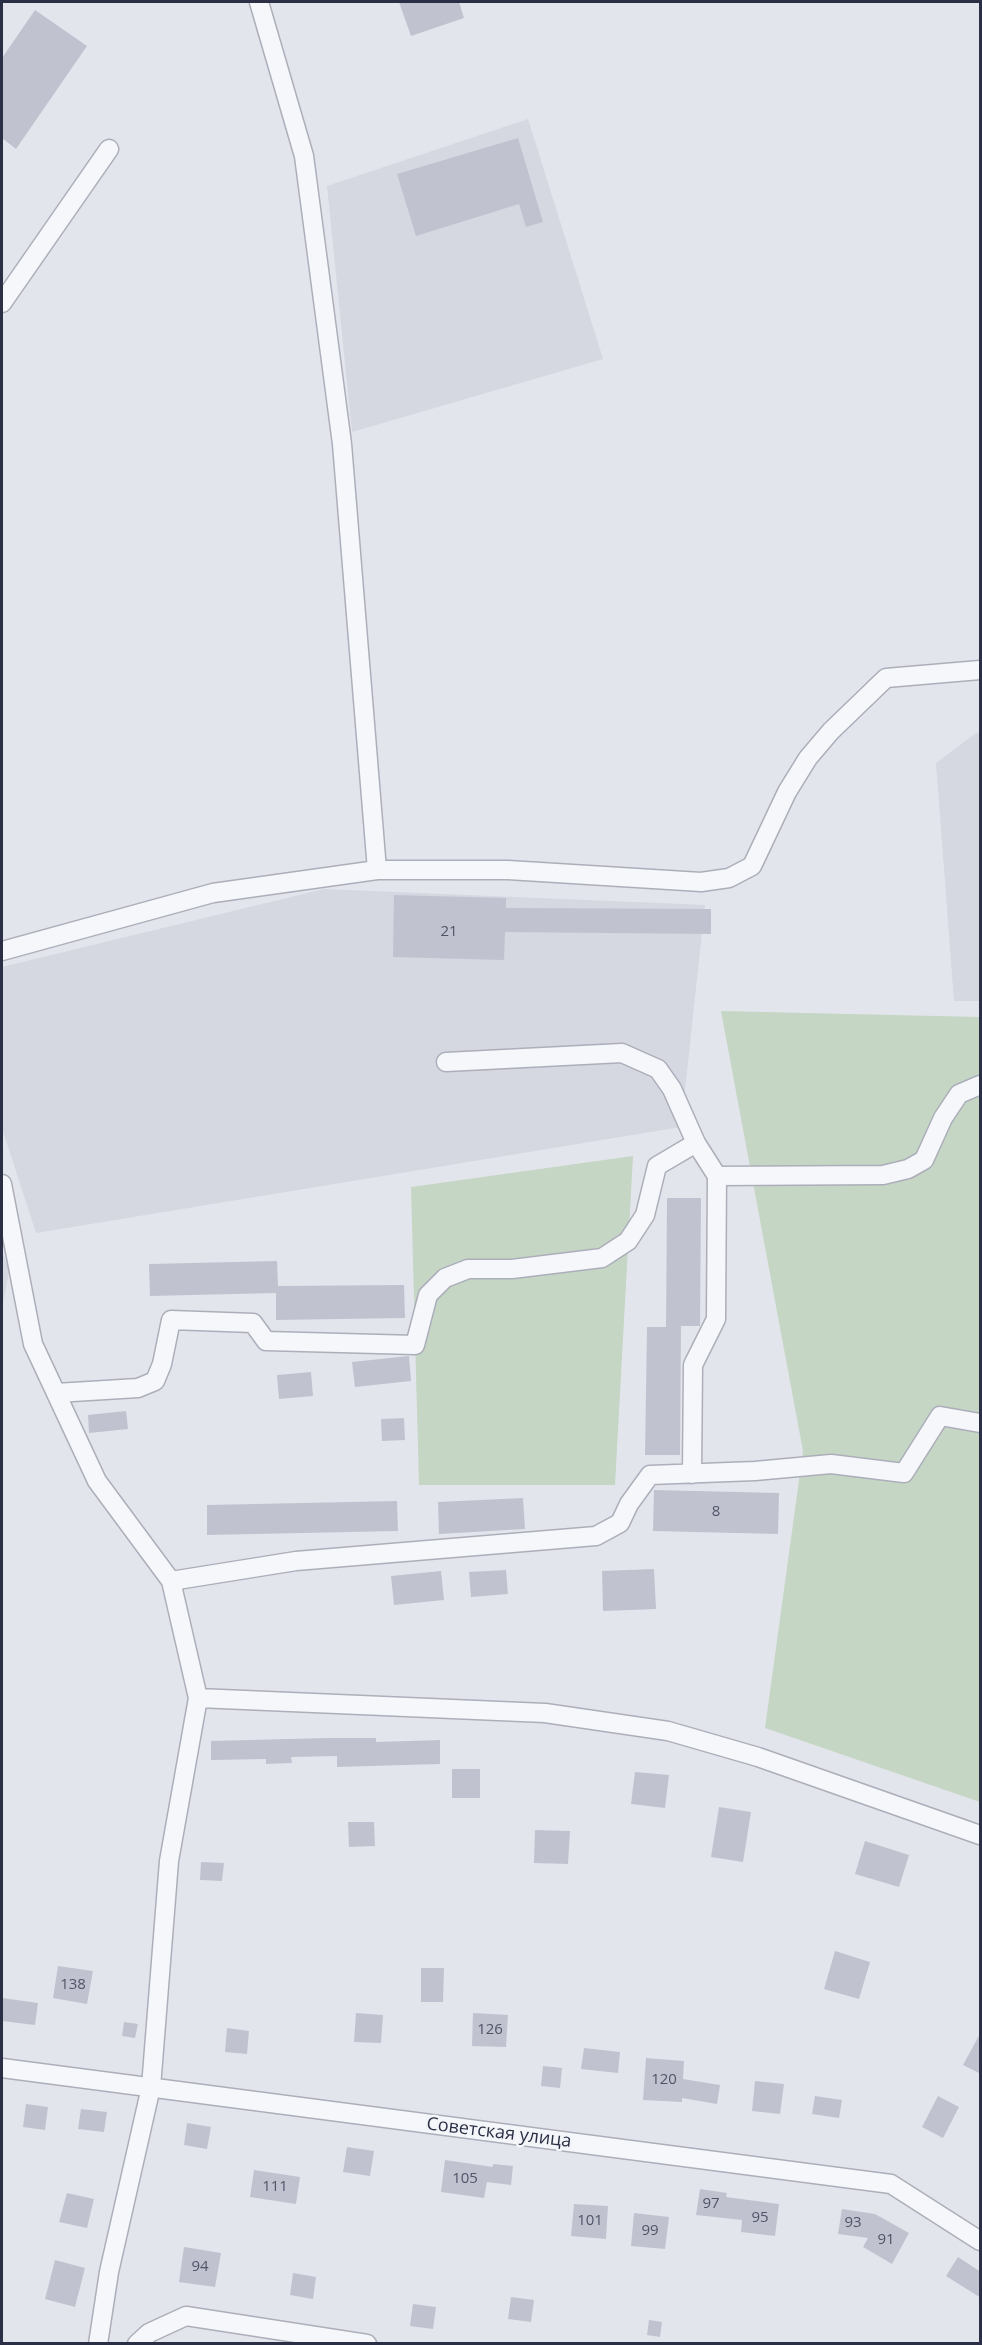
<!DOCTYPE html>
<html>
<head>
<meta charset="utf-8">
<style>
	body { margin:0 }
	#map { position:relative; width:982px; height:2345px; overflow:hidden; background:#e3e5ec; font-family:"Open Sans",sans-serif }
	canvas { display:block }
	.frame { position:absolute; inset:0; border:3px solid #2a2f45; pointer-events:none }
</style>
</head>
<body>
<div id="map">
<canvas width="982" height="2345"></canvas>
<div class="frame"></div>
</div>
<script>
const context = document.querySelector('canvas').getContext('2d');
context.lineJoin = 'round';
function paint(path, color) { context.fillStyle = color; context.fill(path, 'evenodd'); }
function stroke(path, color, width, dash) { context.strokeStyle = color; context.lineWidth = width; context.lineCap = dash ? 'butt' : 'round'; context.setLineDash(dash || []); context.stroke(path); }
function write(font, color, halo, rows, align = 'center') {
  context.font = font + ' "Open Sans",sans-serif'; context.lineWidth = 5; context.setLineDash([]); context.textBaseline = 'middle'; context.strokeStyle = halo; context.fillStyle = color; for (const [text, x, y, turn = 0] of rows) {
    context.save(); context.translate(x, y); context.rotate((+turn || 0) * Math.PI / 180); context.textAlign = isNaN(turn) ? turn : align; if (halo) context.strokeText(text, 0, 0); context.fillText(text, 0, 0); context.restore();
  }
}
const built = new Path2D(`
	M 528,119 L 603,359 L 352,432 L 327,186 Z
	M 976,733 L 980,734 L 980,1001 L 954,1001 L 936,763 Z
	M 324,889 L 705,905 L 681,1127 L 36,1233 L 2,1128 L 2,967 Z
	M 2,1251 L 9,1271 L 2,1310 Z`);
const green = new Path2D(`
	M 721,1011 L 980,1017 L 980,1802 L 765,1728 L 803,1451 Z
	M 633,1156 L 615,1485 L 419,1485 L 411,1187 Z`);
const building = new Path2D(`
	M 399,2 L 459,2 L 464,18 L 411,36 Z
	M 35,10 L 87,46 L 16,149 L 2,138 L 2,58 Z
	M 518,138 L 543,222 L 526,227 L 519,204 L 416,236 L 397,174 Z
	M 394,895 L 506,898 L 506,908 L 711,909 L 711,934 L 505,932 L 504,960 L 393,957 Z
	M 667,1198 L 701,1198 L 700,1326 L 681,1326 L 680,1455 L 645,1455 L 647,1327 L 666,1327 Z
	M 277,1261 L 278,1286 L 404,1285 L 405,1318 L 276,1320 L 276,1293 L 150,1296 L 149,1264 Z
	M 409,1356 L 411,1381 L 355,1387 L 352,1362 Z
	M 311,1372 L 313,1396 L 279,1399 L 277,1375 Z
	M 126,1411 L 128,1429 L 89,1433 L 88,1415 Z
	M 404,1418 L 405,1440 L 382,1441 L 381,1419 Z
	M 654,1490 L 779,1493 L 778,1534 L 653,1531 Z
	M 523,1498 L 525,1529 L 439,1534 L 438,1502 Z
	M 397,1501 L 398,1531 L 207,1535 L 207,1505 Z
	M 654,1569 L 656,1609 L 603,1611 L 602,1571 Z
	M 506,1570 L 508,1594 L 471,1597 L 469,1572 Z
	M 441,1571 L 444,1600 L 394,1605 L 391,1576 Z
	M 327,1738 L 376,1738 L 376,1742 L 440,1740 L 440,1764 L 337,1767 L 337,1756 L 291,1757 L 292,1763 L 266,1764 L 266,1759 L 211,1760 L 211,1741 Z
	M 452,1769 L 480,1769 L 480,1798 L 452,1798 Z
	M 635,1772 L 669,1775 L 665,1808 L 631,1804 Z
	M 719,1807 L 751,1812 L 743,1862 L 711,1857 Z
	M 348,1822 L 374,1822 L 375,1846 L 349,1847 Z
	M 535,1830 L 570,1831 L 568,1864 L 534,1863 Z
	M 865,1841 L 909,1855 L 899,1887 L 855,1874 Z
	M 201,1862 L 224,1863 L 222,1881 L 200,1880 Z
	M 835,1951 L 870,1962 L 859,1999 L 824,1989 Z
	M 58,1966 L 93,1971 L 87,2004 L 53,1998 Z
	M 421,1968 L 444,1968 L 443,2002 L 421,2002 Z
	M 2,1998 L 38,2003 L 35,2025 L 2,2021 Z
	M 356,2013 L 383,2015 L 381,2043 L 354,2042 Z
	M 473,2013 L 508,2015 L 506,2047 L 472,2046 Z
	M 124,2022 L 138,2024 L 135,2038 L 122,2036 Z
	M 227,2028 L 249,2031 L 247,2054 L 225,2052 Z
	M 981,2032 L 981,2074 L 963,2065 Z
	M 584,2048 L 620,2052 L 618,2073 L 581,2069 Z
	M 646,2058 L 684,2061 L 683,2079 L 720,2085 L 717,2104 L 682,2098 L 682,2102 L 643,2100 Z
	M 543,2066 L 562,2068 L 560,2088 L 541,2086 Z
	M 755,2081 L 784,2084 L 780,2114 L 752,2111 Z
	M 815,2096 L 842,2100 L 839,2118 L 812,2114 Z
	M 938,2096 L 959,2107 L 943,2138 L 922,2127 Z
	M 26,2104 L 48,2107 L 45,2130 L 23,2127 Z
	M 81,2109 L 107,2112 L 104,2132 L 78,2129 Z
	M 187,2123 L 211,2127 L 207,2149 L 184,2145 Z
	M 347,2147 L 374,2151 L 370,2176 L 343,2172 Z
	M 445,2160 L 493,2167 L 493,2164 L 513,2166 L 511,2185 L 487,2182 L 484,2198 L 441,2192 Z
	M 254,2170 L 300,2177 L 296,2204 L 250,2197 Z
	M 700,2189 L 727,2193 L 726,2197 L 779,2204 L 775,2236 L 741,2232 L 742,2220 L 696,2215 Z
	M 67,2193 L 94,2199 L 87,2228 L 59,2222 Z
	M 574,2204 L 608,2206 L 606,2239 L 571,2236 Z
	M 842,2209 L 875,2214 L 909,2233 L 892,2264 L 863,2247 L 868,2238 L 838,2234 Z
	M 634,2213 L 669,2217 L 665,2249 L 631,2246 Z
	M 184,2247 L 221,2253 L 215,2287 L 179,2282 Z
	M 958,2257 L 981,2272 L 981,2298 L 946,2276 Z
	M 55,2260 L 85,2268 L 75,2307 L 45,2299 Z
	M 293,2273 L 316,2277 L 313,2299 L 290,2295 Z
	M 511,2297 L 534,2300 L 531,2322 L 508,2319 Z
	M 413,2304 L 436,2307 L 433,2329 L 410,2326 Z
	M 649,2320 L 662,2322 L 660,2337 L 647,2335 Z`);
const minor = new Path2D(`
	M 259,2 L 304,156 L 342,444 L 377,870
	M 2,303 L 109,149
	M 2,951 L 213,893 L 377,870 L 508,870 L 701,882 L 729,878 L 752,866 L 787,792 L 808,758 L 831,731 L 886,678 L 980,670
	M 446,1062 L 622,1053 L 658,1069 L 672,1089 L 696,1143 L 717,1176 L 883,1175 L 908,1169 L 924,1160 L 943,1118 L 959,1094 L 980,1085
	M 2,1184 L 33,1344 L 97,1481 L 171,1581 L 198,1698 L 169,1861 L 151,2087 L 109,2272 L 98,2344
	M 56,1393 L 138,1388 L 155,1381 L 162,1364 L 171,1320 L 253,1323 L 266,1341 L 415,1345 L 428,1295 L 445,1278 L 468,1269 L 512,1269 L 602,1258 L 628,1241 L 645,1215 L 657,1166 L 696,1143
	M 692,1474 L 693,1365 L 716,1319 L 717,1176
	M 171,1581 L 296,1561 L 596,1536 L 620,1523 L 629,1504 L 650,1475 L 755,1471 L 831,1464 L 904,1473 L 940,1416 L 980,1423
	M 198,1698 L 545,1713 L 668,1731 L 758,1757 L 980,1835
	M 2,2068 L 891,2184 L 980,2241
	M 137,2344 L 149,2333 L 186,2316 L 367,2344`);
const numberNames = [
	["21",449,932],
	["8",716,1512],
	["138",73,1985],
	["126",490,2030],
	["120",664,2080],
	["105",465,2179],
	["111",275,2187],
	["97",711,2204],
	["95",760,2218],
	["101",590,2221],
	["93",853,2223],
	["99",650,2231],
	["91",886,2240],
	["94",200,2267]
];
const streetNames = [
	["Советская улица",499,2133,7]
];
paint(built, '#d5d7e1');
paint(green, '#c5d6c4');
paint(building, '#c0c3cf');
stroke(minor, '#acaeba', 21);
stroke(minor, '#f6f7fa', 18);
write('15px', '#505468', null, numberNames);
write('18px', '#2a2f45', '#f3f5f9', streetNames);
</script>
</body>
</html>
